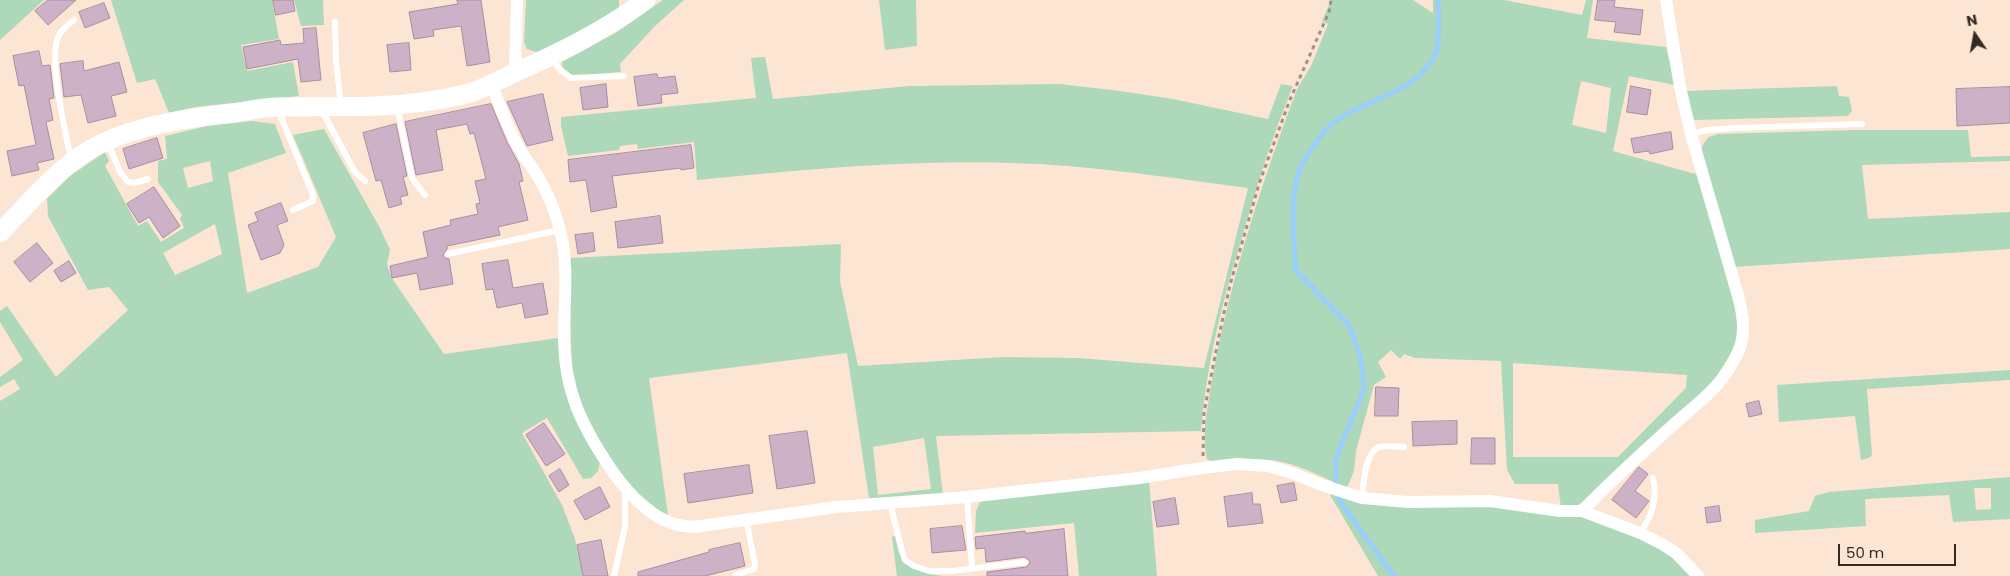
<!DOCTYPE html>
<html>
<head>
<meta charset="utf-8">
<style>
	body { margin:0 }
	#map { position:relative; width:2010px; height:576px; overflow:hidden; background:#fde5d4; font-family:Poppins,sans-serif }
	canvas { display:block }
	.north { position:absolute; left:1950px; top:10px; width:50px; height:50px; -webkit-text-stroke:4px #fde5d4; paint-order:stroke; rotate:348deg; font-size:14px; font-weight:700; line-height:20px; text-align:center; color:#352a22 }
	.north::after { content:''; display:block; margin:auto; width:18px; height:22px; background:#352a22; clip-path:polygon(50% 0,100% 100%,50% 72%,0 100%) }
	.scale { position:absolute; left:1838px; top:544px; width:118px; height:22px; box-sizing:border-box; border:2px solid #352a22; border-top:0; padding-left:6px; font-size:15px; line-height:18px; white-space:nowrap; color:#352a22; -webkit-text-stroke:4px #fde5d4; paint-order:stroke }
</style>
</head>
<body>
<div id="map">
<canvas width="2010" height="576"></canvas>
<div class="north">N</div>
<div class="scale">50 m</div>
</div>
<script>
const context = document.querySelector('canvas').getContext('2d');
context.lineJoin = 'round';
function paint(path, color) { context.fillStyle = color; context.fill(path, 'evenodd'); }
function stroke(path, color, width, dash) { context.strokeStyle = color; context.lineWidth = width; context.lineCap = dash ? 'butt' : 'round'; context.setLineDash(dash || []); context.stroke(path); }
const green = new Path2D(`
	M 0,0 L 44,0 L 0,40 Z
	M 111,0 L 272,0 L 279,39 L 241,45 L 247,71 L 293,62 L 299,96 L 195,107 L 169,113 L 155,79 L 137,83 Z
	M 294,0 L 323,0 L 324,25 L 301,26 Z
	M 526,0 L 619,0 L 619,10 L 542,51 L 536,52 L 527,49 L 524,42 Z
	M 663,0 L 684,0 L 654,27 L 620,64 L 621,72 L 571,76 C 565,72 562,69 562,62 L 617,32 Z
	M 879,0 L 916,0 L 917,46 L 885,50 Z
	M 1331,0 L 1413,0 L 1433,13 L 1433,0 L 1504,0 L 1582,15 L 1586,0 L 1593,0 L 1587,38 L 1666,47 L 1675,85 L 1629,76 L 1613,151 L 1699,175 L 1739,323 L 1736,345 L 1709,389 L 1587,500 L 1578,505 L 1561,508 L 1558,484 L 1515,484 L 1507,470 L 1501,361 L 1415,358 L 1404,354 L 1400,359 L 1391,350 L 1378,362 L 1386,377 L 1374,385 L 1356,451 L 1354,471 L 1347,488 C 1326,479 1305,467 1282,462 C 1260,457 1235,461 1212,462 L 1207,459 C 1201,434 1208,405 1212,380 C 1229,286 1258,194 1291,105 L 1297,89 L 1311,66 L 1328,24 L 1322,21 ZM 1581,81 L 1611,88 L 1606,133 L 1572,125 ZM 1513,363 L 1687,375 L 1686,388 L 1618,457 L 1513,457 Z
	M 765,57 L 773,99 L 909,86 L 1060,84 L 1120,91 L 1173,99 L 1268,119 L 1281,84 L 1293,86 C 1272,137 1256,188 1241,241 C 1222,303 1206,366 1201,431 L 936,436 L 943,495 L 869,498 L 847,353 L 649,378 L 668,515 L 662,513 L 630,487 L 608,457 L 578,399 L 572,376 L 569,258 L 841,244 L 840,281 L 858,366 L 1003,357 L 1078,358 L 1204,368 L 1248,188 C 1188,180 1127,171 1067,166 C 944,156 820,168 697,180 L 694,142 L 638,149 L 637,144 L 620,146 L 619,150 L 568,156 L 561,126 L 561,117 L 756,98 L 751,58 ZM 924,438 L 931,489 L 878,495 L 873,447 Z
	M 1837,86 L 1839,96 L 1849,97 L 1852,111 L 1848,116 L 1694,120 L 1685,91 Z
	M 252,121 L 275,124 L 286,153 L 228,173 L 247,293 L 318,267 L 336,237 L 293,135 L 324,129 L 380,228 L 390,250 L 387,264 L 391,277 L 444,354 L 558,338 L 600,462 L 598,471 L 591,478 L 583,479 L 547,418 L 522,433 L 562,505 L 575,539 L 583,576 L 0,576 L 0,401 L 20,389 L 14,379 L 0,387 L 0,377 L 23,360 L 0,322 L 0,311 L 7,306 L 56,377 L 128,310 L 109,287 L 88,290 L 48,216 L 47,199 L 70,176 L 105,152 L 109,161 L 105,166 L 138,226 L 147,221 L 161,242 L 184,228 L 180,218 L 182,215 L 158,182 L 158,161 L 167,159 L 165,136 L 207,126 ZM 210,161 L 213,181 L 188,188 L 183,168 ZM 215,224 L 222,254 L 175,275 L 163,253 Z
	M 1854,130 L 1968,130 L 1971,157 L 2010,156 L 2010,161 L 1862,165 L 1868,219 L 2010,212 L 2010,249 L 1733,267 L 1700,152 L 1704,143 L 1709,137 L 1718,134 Z
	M 2010,370 L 2010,380 L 1867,389 L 1872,455 L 1869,458 L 1861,460 L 1855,416 L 1779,422 L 1777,385 Z
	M 2010,477 L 2010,519 L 1953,522 L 1949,495 L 1865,499 L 1866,526 L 1755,533 L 1755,520 L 1809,511 L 1815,496 L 1829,492 ZM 1974,488 L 1991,488 L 1991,509 L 1976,510 Z
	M 1149,481 L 1157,576 L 1079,576 L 1074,523 L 975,533 L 976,511 L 980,502 L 989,499 Z
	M 1333,493 L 1478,505 L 1588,517 L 1663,548 L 1694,576 L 1378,576 L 1330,495 Z
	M 895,536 L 899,553 L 929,574 L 942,576 L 897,576 L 892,537 Z`);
const stream = new Path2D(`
	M 1394,576 L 1341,503 L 1336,490 L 1336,458 L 1364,389 L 1361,359 L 1349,325 L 1295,270 C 1295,240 1289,200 1299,171 C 1305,156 1324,129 1337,120 C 1369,98 1419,92 1436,53 C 1440,43 1438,12 1438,0`);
const building = new Path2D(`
	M 48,0 L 76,0 L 48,25 L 35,11 Z
	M 273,0 L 293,0 L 295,11 L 276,15 Z
	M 457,0 L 481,0 L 490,62 L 467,66 L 461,26 L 433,30 L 434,36 L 414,39 L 409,12 L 458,4 Z
	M 1598,0 L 1615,0 L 1614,7 L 1643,10 L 1640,35 L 1614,32 L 1616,22 L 1595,20 Z
	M 104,3 L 110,18 L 85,28 L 79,12 Z
	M 316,28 L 321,80 L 301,82 L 298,59 L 247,69 L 243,47 L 280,40 L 281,45 L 304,43 L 303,29 Z
	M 409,43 L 411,70 L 390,72 L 387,45 Z
	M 39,51 L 42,66 L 50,65 L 54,98 L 49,99 L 53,120 L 46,122 L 54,159 L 37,163 L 39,170 L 12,176 L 7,151 L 36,145 L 24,85 L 19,86 L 13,56 Z
	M 83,61 L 84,71 L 119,62 L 127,92 L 111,96 L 116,116 L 88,123 L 81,95 L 64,97 L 60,64 Z
	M 657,74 L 658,78 L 675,76 L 678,93 L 661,95 L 662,103 L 638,106 L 634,77 Z
	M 606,84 L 608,107 L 583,110 L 580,88 Z
	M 1631,86 L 1651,90 L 1647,115 L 1627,112 Z
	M 2010,87 L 2010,123 L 1957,126 L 1956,89 Z
	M 543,94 L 553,140 L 527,146 L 507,102 Z
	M 491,104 L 507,142 L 519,164 L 523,181 L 519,182 L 528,220 L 498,227 L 500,235 L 447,246 L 447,249 L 443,255 L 445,258 L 449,259 L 453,284 L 420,290 L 417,273 L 392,278 L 390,266 L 428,257 L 423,232 L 451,225 L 450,220 L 478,214 L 476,204 L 480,203 L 475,181 L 486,179 L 474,133 L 470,134 L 467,124 L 436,130 L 443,170 L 416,175 L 405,122 Z
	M 396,124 L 407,176 L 403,177 L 408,195 L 400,197 L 402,204 L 389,208 L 381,180 L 376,181 L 363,133 Z
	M 1671,132 L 1673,149 L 1650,154 L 1649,151 L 1634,153 L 1631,139 Z
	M 157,138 L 163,158 L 129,169 L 123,149 Z
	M 691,145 L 694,168 L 681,170 L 681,168 L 612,176 L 617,207 L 591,212 L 586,180 L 570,182 L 568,160 Z
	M 154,187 L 180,226 L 163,238 L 149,217 L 139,223 L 127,204 Z
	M 281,203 L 288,221 L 277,225 L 284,245 L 280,253 L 261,260 L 248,225 L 258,221 L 255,213 Z
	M 660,216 L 663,243 L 618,248 L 615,222 Z
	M 593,233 L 595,251 L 578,254 L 575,235 Z
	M 37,243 L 53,263 L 30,282 L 14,262 Z
	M 508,260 L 513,288 L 543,283 L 548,314 L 525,318 L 522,303 L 497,308 L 493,289 L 486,290 L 482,264 Z
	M 69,261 L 76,273 L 61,282 L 54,271 Z
	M 1376,387 L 1399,388 L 1398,416 L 1375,416 Z
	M 1759,401 L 1762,414 L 1749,417 L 1746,404 Z
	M 1457,421 L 1457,444 L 1413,446 L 1412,422 Z
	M 544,423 L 565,454 L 546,466 L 526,435 Z
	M 807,431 L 815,483 L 777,489 L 769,436 Z
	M 1472,438 L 1495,438 L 1495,464 L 1471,464 Z
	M 749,465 L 753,493 L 688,503 L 684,474 Z
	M 1639,467 L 1648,474 L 1635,491 L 1649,501 L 1636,518 L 1612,500 Z
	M 560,469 L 569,485 L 559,492 L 549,476 Z
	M 1294,483 L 1297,500 L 1281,503 L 1277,486 Z
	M 600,487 L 610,507 L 585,520 L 574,501 Z
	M 1252,493 L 1253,504 L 1260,504 L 1263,523 L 1228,527 L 1224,497 Z
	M 1175,498 L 1179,524 L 1157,527 L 1153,502 Z
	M 1719,506 L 1721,521 L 1707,523 L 1705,508 Z
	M 962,526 L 966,550 L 932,553 L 930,529 Z
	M 1064,529 L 1068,576 L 987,576 L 987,572 L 1026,567 L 1029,564 L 1030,561 L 1024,557 L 986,562 L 985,548 L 976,549 L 975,537 L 1025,531 L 1026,533 Z
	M 601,540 L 608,576 L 583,576 L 577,545 Z
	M 740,543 L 745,566 L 705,576 L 638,576 L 638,572 L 709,552 L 709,550 Z`);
const path = new Path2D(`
	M 1203,456 L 1204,412 L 1219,336 L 1230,285 L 1259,184 L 1289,102 L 1329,12 L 1331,0`);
const lane = new Path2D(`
	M 335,22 L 336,61 L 341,106
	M 552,57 L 559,69 L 571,78 L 624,76
	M 397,106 L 412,178 L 425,195
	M 321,109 L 355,172 L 365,181
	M 278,110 L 313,195 L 313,201 L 293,210
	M 1691,134 L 1707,130 L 1734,128 L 1862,124
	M 108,143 L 120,172 L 128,182 L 134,183 L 148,179
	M 71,159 C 66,134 46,53 60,33 C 63,29 69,24 74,20
	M 448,254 L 560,230
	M 967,497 L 972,567
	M 1362,498 C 1363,485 1365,451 1380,447 C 1387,445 1396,447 1404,447
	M 890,503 L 902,551 L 905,560 L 914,566 L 929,571 L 952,571 L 1025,562
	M 1640,533 C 1652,516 1658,499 1653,478
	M 735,575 L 754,569 L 755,564 L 746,519
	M 614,576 L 625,527 L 625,491`);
const street = new Path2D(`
	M 515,73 L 517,0
	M 491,84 C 500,104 507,127 518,146 C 523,156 531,165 537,175 C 547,191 555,211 560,230 C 569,264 564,301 564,336 C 564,391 582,427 613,472 C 628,493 649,517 675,524 C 681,526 688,526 694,527 L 837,507 L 967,497 L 1139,478 L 1202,468 L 1237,464 L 1268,466 L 1289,472 L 1322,485 L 1362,498 L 1408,502 L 1490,501 L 1560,511 L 1582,511 L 1640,533 L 1662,544 L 1676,553 L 1698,576
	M 1582,511 C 1611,481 1642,453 1673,425 C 1700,401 1723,386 1738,352 C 1746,335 1743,316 1739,299 L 1691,134 L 1680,87 L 1666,0`);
const secondary = new Path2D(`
	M 0,233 C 26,206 59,167 91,149 C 131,126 188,118 233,113 C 248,111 263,107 278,107 C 328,106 379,109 429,101 C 443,99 459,96 473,92 C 489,86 505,77 521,70 C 565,50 607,29 646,0`);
paint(green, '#add8b9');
stroke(stream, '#99cffa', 5);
paint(building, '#cdb1c6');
stroke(building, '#a88da2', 1);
stroke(path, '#a39083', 3, [4, 4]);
stroke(lane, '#fff', 6);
stroke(street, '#fff', 12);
stroke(secondary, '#fff', 19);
</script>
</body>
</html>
